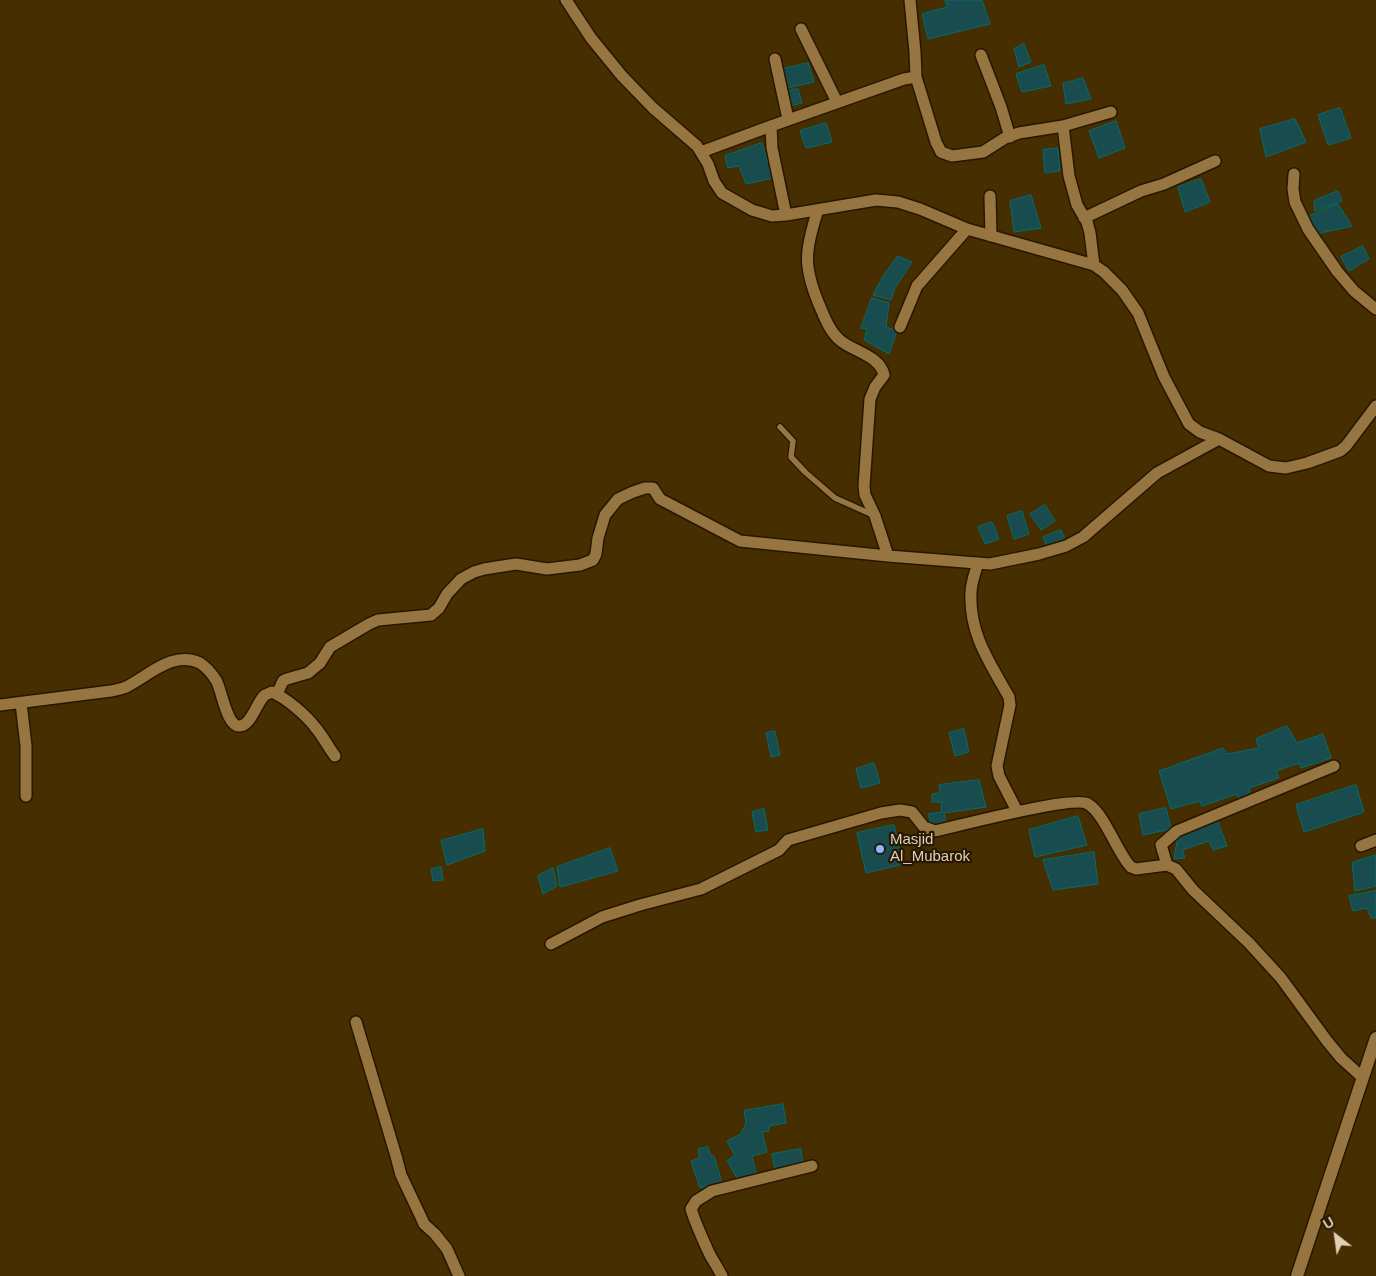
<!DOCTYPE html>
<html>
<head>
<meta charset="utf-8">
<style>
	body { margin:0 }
	#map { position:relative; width:1376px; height:1276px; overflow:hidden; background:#462e01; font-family:Arial,sans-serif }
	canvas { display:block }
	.north { position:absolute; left:1311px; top:1211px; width:50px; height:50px; -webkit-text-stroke:4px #261803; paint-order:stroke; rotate:330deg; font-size:14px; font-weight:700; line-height:20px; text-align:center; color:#e1cfb4 }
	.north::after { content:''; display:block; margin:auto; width:18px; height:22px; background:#e1cfb4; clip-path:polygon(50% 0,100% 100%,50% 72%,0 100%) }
</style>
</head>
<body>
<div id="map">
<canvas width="1376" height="1276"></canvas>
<div class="north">U</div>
</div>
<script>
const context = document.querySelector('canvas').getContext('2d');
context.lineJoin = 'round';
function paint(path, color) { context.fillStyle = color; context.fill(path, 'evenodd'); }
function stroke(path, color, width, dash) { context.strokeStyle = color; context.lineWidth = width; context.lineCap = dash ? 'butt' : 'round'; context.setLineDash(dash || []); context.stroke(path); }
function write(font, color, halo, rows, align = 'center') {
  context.font = font + ' Arial,sans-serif'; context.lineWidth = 4.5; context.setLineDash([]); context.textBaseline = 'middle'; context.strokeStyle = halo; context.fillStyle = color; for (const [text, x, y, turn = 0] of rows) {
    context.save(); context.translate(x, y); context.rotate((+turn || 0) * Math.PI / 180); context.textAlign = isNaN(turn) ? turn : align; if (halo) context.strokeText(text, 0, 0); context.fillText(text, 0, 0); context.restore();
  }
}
const building = new Path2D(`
	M 945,0 L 982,0 L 990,24 L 928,39 L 922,14 L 947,7 Z
	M 1024,44 L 1031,62 L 1019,67 L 1014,49 Z
	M 808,63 L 814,82 L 787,88 L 783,69 Z
	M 1044,65 L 1051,86 L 1022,92 L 1016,74 Z
	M 1083,78 L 1091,99 L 1066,104 L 1063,84 Z
	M 798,89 L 802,103 L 790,106 L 787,91 Z
	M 1340,108 L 1351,138 L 1328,145 L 1318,115 Z
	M 1295,119 L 1306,142 L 1266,157 L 1260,129 Z
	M 1116,121 L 1125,148 L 1099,158 L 1089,131 Z
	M 826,123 L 832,142 L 806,148 L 800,131 Z
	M 762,143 L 773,178 L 746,184 L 739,166 L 728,168 L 725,156 Z
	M 1058,148 L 1060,171 L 1045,173 L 1043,150 Z
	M 1201,179 L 1210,202 L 1185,212 L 1178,187 Z
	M 1338,191 L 1342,201 L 1315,211 L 1314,201 Z
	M 1031,195 L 1041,228 L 1014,232 L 1010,201 Z
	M 1338,204 L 1352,226 L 1316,234 L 1308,217 Z
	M 1363,246 L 1369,259 L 1349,271 L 1341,257 Z
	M 898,256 L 912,262 L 895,288 L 891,300 L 873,295 L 882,278 Z
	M 872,298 L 889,303 L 886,327 L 897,331 L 889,354 L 864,340 L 867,329 L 861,328 Z
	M 1045,505 L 1055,521 L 1041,530 L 1030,514 Z
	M 1022,511 L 1029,534 L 1014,539 L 1007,516 Z
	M 992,522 L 999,539 L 985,544 L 978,527 Z
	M 1061,530 L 1066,542 L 1048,549 L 1043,537 Z
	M 1287,726 L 1297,743 L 1323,734 L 1331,758 L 1301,768 L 1299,763 L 1276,771 L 1279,778 L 1249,788 L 1251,796 L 1239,800 L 1237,794 L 1202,806 L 1200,801 L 1171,809 L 1159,771 L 1223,748 L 1227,754 L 1259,748 L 1256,739 Z
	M 964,729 L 969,752 L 955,756 L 949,733 Z
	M 775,731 L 780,755 L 771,757 L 766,733 Z
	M 874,763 L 880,783 L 861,788 L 856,769 Z
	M 979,780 L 986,807 L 944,813 L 946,823 L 932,827 L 928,814 L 942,812 L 941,802 L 932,802 L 932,794 L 940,793 L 939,785 Z
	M 1356,785 L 1364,812 L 1304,832 L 1296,805 Z
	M 1166,808 L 1171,829 L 1143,835 L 1139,814 Z
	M 764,809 L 768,830 L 756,832 L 752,812 Z
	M 1078,816 L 1087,845 L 1035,857 L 1029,830 Z
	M 1217,820 L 1227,846 L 1213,850 L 1209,841 L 1182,850 L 1185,858 L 1174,859 L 1178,835 Z
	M 894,825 L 903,864 L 866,873 L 857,833 Z
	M 483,829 L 485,851 L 447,865 L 441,841 Z
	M 610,848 L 618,871 L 560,887 L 557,867 Z
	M 1094,852 L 1098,884 L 1053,890 L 1043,860 Z
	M 1376,855 L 1376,886 L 1355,891 L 1352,863 Z
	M 441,867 L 443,880 L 433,881 L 431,869 Z
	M 553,868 L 557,886 L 543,894 L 538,876 Z
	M 1376,891 L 1376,918 L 1371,918 L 1367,908 L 1353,911 L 1349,896 Z
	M 783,1104 L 786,1123 L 769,1126 L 769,1131 L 762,1132 L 767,1152 L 752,1156 L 756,1173 L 737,1178 L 727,1160 L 735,1156 L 727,1141 L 741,1134 L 746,1123 L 744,1111 Z
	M 708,1147 L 711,1156 L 714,1156 L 722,1183 L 700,1188 L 691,1161 L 700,1158 L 698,1149 Z
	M 801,1149 L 803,1165 L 775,1170 L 772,1154 Z`);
const service = new Path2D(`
	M 780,427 L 793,441 L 791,457 L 805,472 L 835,498 L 873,515`);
const minor = new Path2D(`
	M 566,0 L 591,38 L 622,76 L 653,108 L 697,146 L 708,164 L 714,181 L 722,193 L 752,210 L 772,216 L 786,215 L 876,200 L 898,202 L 920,209 L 967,229 L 1094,265 L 1104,272 L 1122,290 L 1138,313 L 1164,377 L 1189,424 L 1200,432 L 1219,439 L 1269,466 L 1286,468 L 1307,463 L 1340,451 L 1346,446 L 1376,406
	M 910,0 L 915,52 L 916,77
	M 801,29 L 837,102
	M 981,55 L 1001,107 L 1010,137
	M 775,59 L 788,119
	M 1063,126 L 1069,176 L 1077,205 L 1087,222 L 1090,233 L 1094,265
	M 701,152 L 771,126
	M 1294,174 L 1293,189 L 1295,202 L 1308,229 L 1337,271 L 1354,291 L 1376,309
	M 990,196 L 991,236
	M 818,210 C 804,252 803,268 821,309 C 826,321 831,333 841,341 C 855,352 880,356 884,375 L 875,387 L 870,399 L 864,486 L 865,495 L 875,516 L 888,556
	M 786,215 L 772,148 L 771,126 L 904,79 L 916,77 L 936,142 L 941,152 L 952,156 L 983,152 L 1005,138 L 1019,133 L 1063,126 L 1111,112
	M 1084,218 L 1141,191 L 1164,184 L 1215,161
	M 900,327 L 917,286 L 967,229
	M 978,563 C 975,573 971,583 971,593 C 969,634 990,663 1009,697 L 1010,705 L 997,766 L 999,776 L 1017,811
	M 277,694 L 283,681 L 287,679 L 308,673 L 320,663 L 330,647 L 369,624 L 378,620 L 431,615 L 439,608 L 447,594 L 461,579 L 474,572 L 484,569 L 516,564 L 547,569 L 580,565 L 593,560 L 596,554 L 598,538 L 605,515 L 618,499 L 633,492 L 645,488 L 653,488 L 660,499 L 740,541 L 888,556 L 990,564 L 1039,554 L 1066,546 L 1083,537 L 1157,473 L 1219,439
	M 21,703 L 26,746 L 26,796
	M 0,705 L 111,691 C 116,690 122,689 126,687 C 148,676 173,650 200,663 C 206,667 212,674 216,680 C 222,690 226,725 239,726 C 251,727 257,701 265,695 C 267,694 270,693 272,692 C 286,698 306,715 315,727 C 323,736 328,747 335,756
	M 1361,846 L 1376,840
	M 1167,865 L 1161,845 L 1177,831 L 1334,766
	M 551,944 L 602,917 L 640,905 L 701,889 L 779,850 L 788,840 L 881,813 L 900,810 L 912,812 L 924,827 L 935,831 C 958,826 1074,795 1088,804 C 1105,814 1117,853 1131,867 L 1136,869 L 1167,865 L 1176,869 L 1193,890 L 1249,943 L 1281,978 L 1327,1041 L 1341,1058 L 1362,1077
	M 356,1022 L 396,1156 L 401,1175 L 420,1215 L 424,1224 L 435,1234 L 447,1249 L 459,1276
	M 722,1276 C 718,1268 714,1262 710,1255 C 703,1240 696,1225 691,1209 L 696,1201 L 712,1191 L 812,1166`);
const tertiary = new Path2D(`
	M 1297,1276 L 1376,1038`);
const markers = [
	[880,849,5,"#8bb9fc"]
];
const poiNames = [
	["Masjid",890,840],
	["Al_Mubarok",890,857]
];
paint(building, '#184c4e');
stroke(building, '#016d6f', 1);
stroke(service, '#281700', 8);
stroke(minor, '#281700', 14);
stroke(tertiary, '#281700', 15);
stroke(service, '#967540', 5.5);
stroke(minor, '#967540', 11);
stroke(tertiary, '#967540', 12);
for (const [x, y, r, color] of markers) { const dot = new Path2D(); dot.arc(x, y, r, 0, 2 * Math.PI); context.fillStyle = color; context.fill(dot); stroke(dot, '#261803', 2); }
write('15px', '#e1cfb4', '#261803', poiNames, 'left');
</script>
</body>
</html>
